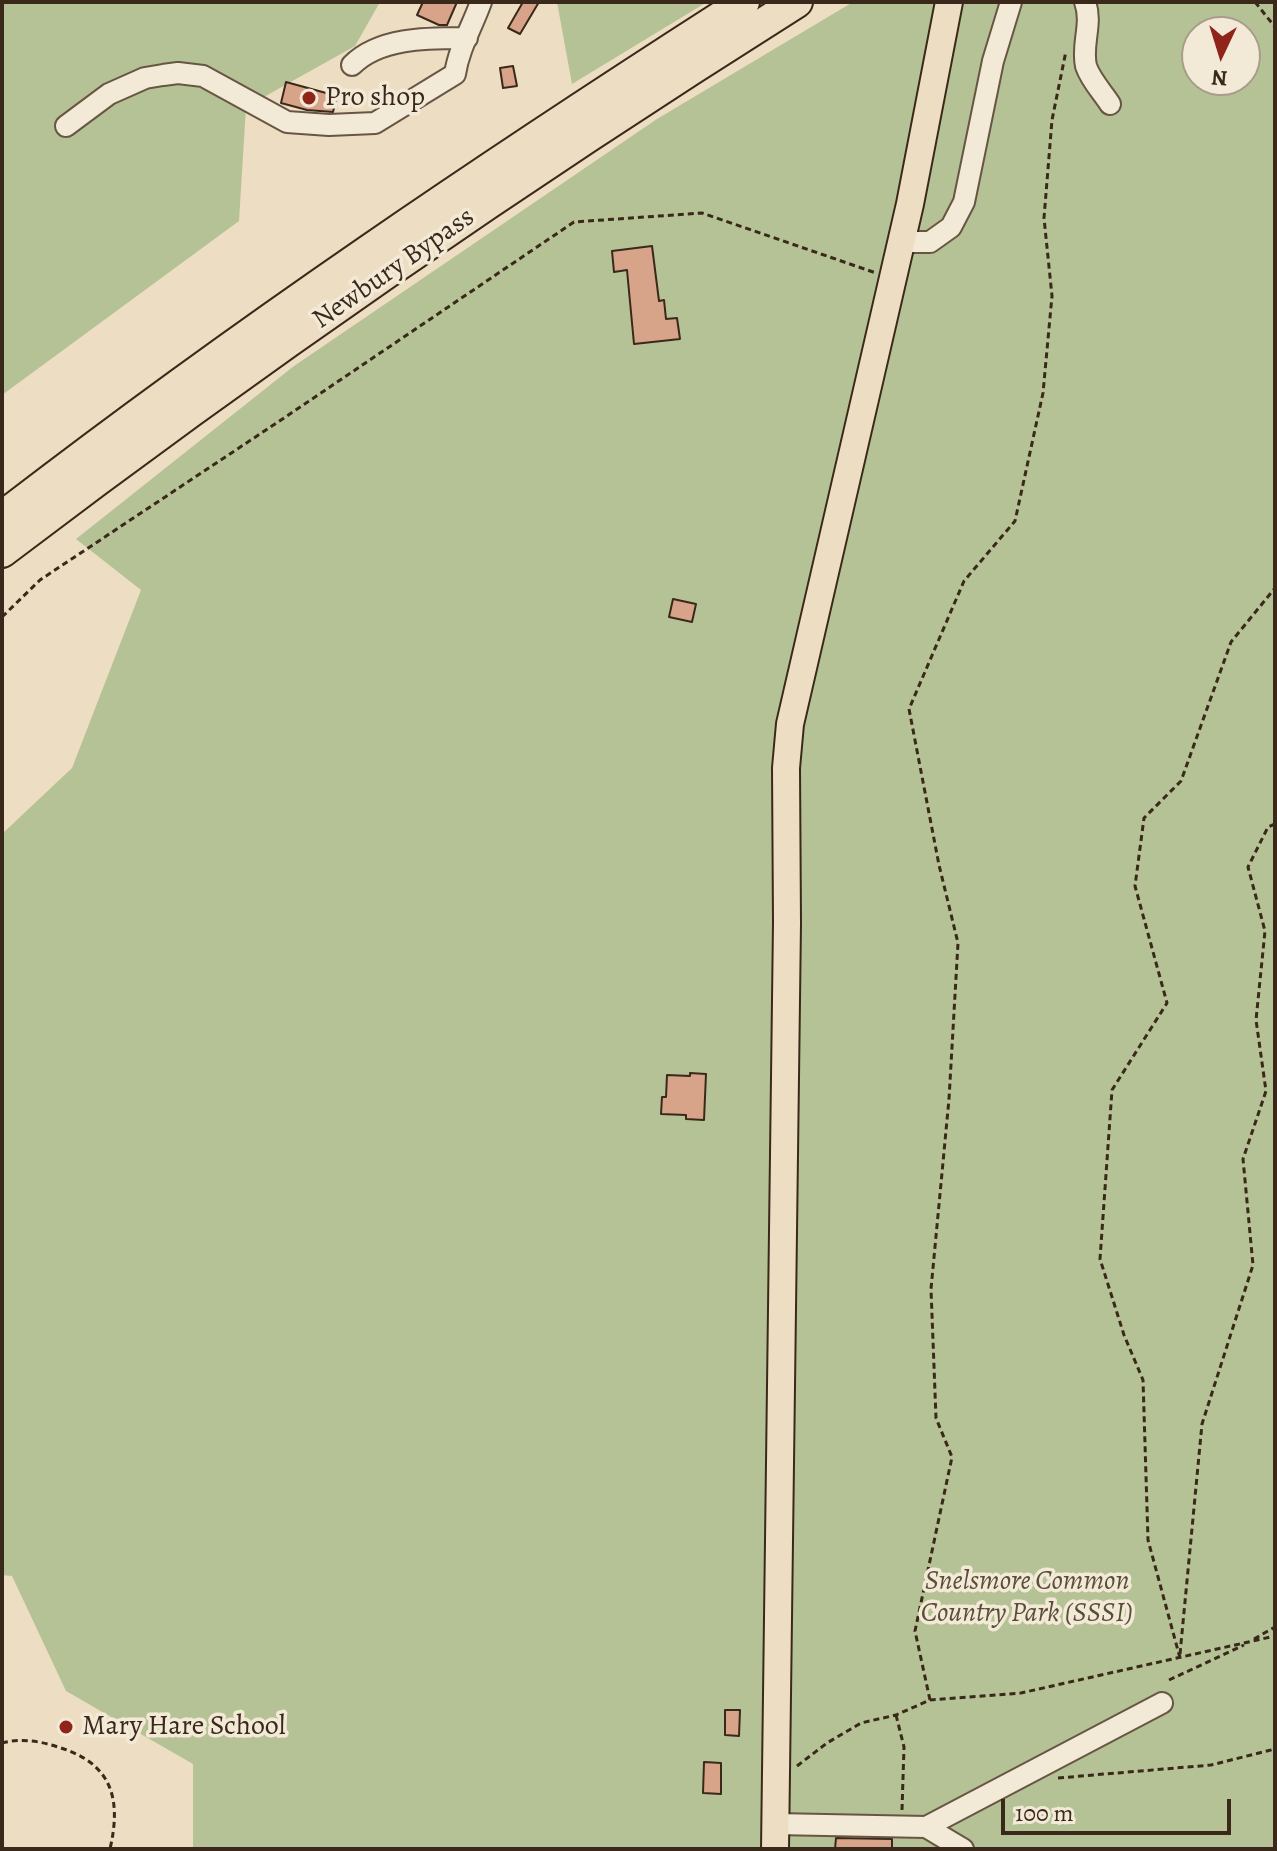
<!DOCTYPE html>
<html>
<head>
<meta charset="utf-8">
<style>
	body { margin:0 }
	#map { position:relative; width:1277px; height:1851px; overflow:hidden; background:#edddc2; font-family:Alegreya,serif }
	canvas { display:block }
	.frame { position:absolute; inset:0; border:4px solid #3a291a; pointer-events:none }
	.north { position:absolute; left:1181px; top:16px; width:80px; height:80px; box-sizing:border-box; background:#f3e9d7; border:2px solid #a99c8b; border-radius:50%; rotate:184deg; font-size:22px; font-weight:700; line-height:32px; text-align:center; color:#3a291a }
	.north::after { content:''; display:block; margin:auto; width:28px; height:36px; background:#8f2418; clip-path:polygon(50% 0,100% 100%,50% 72%,0 100%) }
	.scale { position:absolute; left:1001px; top:1799px; width:230px; height:36px; box-sizing:border-box; border:4px solid #3a291a; border-top:0; padding-left:10px; font-size:24px; line-height:28px; white-space:nowrap; color:#3a291a; -webkit-text-stroke:6px #f3e9d7; paint-order:stroke }
</style>
</head>
<body>
<div id="map">
<canvas width="1277" height="1851"></canvas>
<div class="frame"></div>
<div class="north">N</div>
<div class="scale">100 m</div>
</div>
<script>
const context = document.querySelector('canvas').getContext('2d');
context.lineJoin = 'round';
function paint(path, color) { context.fillStyle = color; context.fill(path, 'evenodd'); }
function stroke(path, color, width, dash) { context.strokeStyle = color; context.lineWidth = width; context.lineCap = dash ? 'butt' : 'round'; context.setLineDash(dash || []); context.stroke(path); }
function write(font, color, halo, rows, align = 'center') {
  context.font = font + ' Alegreya,serif'; context.lineWidth = 7; context.setLineDash([]); context.textBaseline = 'middle'; context.strokeStyle = halo; context.fillStyle = color; for (const [text, x, y, turn = 0] of rows) {
    context.save(); context.translate(x, y); context.rotate((+turn || 0) * Math.PI / 180); context.textAlign = isNaN(turn) ? turn : align; if (halo) context.strokeText(text, 0, 0); context.fillText(text, 0, 0); context.restore();
  }
}
const green = new Path2D(`
	M 2,2 L 380,2 L 355,46 L 246,107 L 239,221 L 2,395 Z
	M 557,2 L 707,2 L 572,84 Z
	M 853,2 L 1275,2 L 1275,1849 L 193,1849 L 193,1764 L 66,1691 L 12,1576 L 2,1575 L 2,834 L 72,768 L 141,590 L 76,539 L 294,366 L 657,119 ZM 1197,32 L 1245,32 L 1245,80 L 1197,80 Z`);
const building = new Path2D(`
	M 423,2 L 457,2 L 447,25 L 439,25 L 417,15 Z
	M 523,2 L 539,2 L 520,34 L 508,28 Z
	M 513,66 L 517,86 L 503,88 L 500,68 Z
	M 286,82 L 337,96 L 333,112 L 307,110 L 281,103 Z
	M 652,246 L 659,301 L 664,300 L 666,319 L 677,318 L 680,339 L 634,344 L 627,270 L 614,272 L 612,251 Z
	M 673,599 L 696,604 L 692,622 L 669,617 Z
	M 690,1073 L 706,1074 L 704,1120 L 686,1119 L 686,1115 L 661,1114 L 662,1097 L 666,1097 L 667,1075 L 690,1076 Z
	M 725,1710 L 740,1710 L 739,1736 L 725,1735 Z
	M 704,1762 L 721,1763 L 721,1794 L 703,1793 Z
	M 836,1838 L 892,1839 L 892,1849 L 835,1849 Z`);
const path = new Path2D(`
	M 1255,2 L 1275,27
	M 2,617 L 40,580 L 278,422 L 574,222 L 702,213 L 876,273
	M 1254,1639 L 1275,1627
	M 1180,1654 L 1202,1424 L 1253,1265 L 1243,1159 L 1266,1091 L 1256,1020 L 1265,931 L 1248,867 L 1268,827 L 1275,824
	M 1180,1658 L 1148,1540 L 1143,1380 L 1124,1335 L 1100,1259 L 1112,1090 L 1167,1003 L 1135,886 L 1144,818 L 1181,781 L 1231,642 L 1275,588
	M 1169,1680 L 1244,1645
	M 930,1700 L 915,1631 L 952,1457 L 936,1418 L 931,1289 L 949,1099 L 958,943 L 939,865 L 909,709 L 964,581 L 1015,521 L 1043,393 L 1052,296 L 1044,218 L 1052,120 L 1066,51
	M 896,1715 L 904,1747 L 902,1810
	M 2,1743 C 20,1738 40,1741 58,1747 C 111,1763 122,1797 110,1849
	M 797,1766 L 827,1743 L 861,1723 L 896,1715 L 930,1700 L 1021,1693 L 1275,1636
	M 1058,1778 L 1211,1765 L 1275,1749`);
const minor = new Path2D(`
	M 1085,2 C 1093,24 1081,44 1086,66 C 1090,79 1103,93 1110,104
	M 352,65 C 380,37 429,38 467,38
	M 66,126 L 109,94 L 145,78 L 163,75 L 178,73 L 203,76 L 287,122 L 329,125 L 375,123 L 455,74 C 459,48 472,27 481,2
	M 902,242 L 930,242 L 951,227 L 964,202 L 993,61 L 1011,2
	M 775,1824 L 926,1827 L 963,1849
	M 926,1827 L 1162,1703`);
const major = new Path2D(`
	M 775,1849 L 787,923 L 786,768 L 790,724 L 910,204 L 949,2`);
const highway = new Path2D(`
	M 2,517 C 240,333 491,164 744,2
	M 2,552 C 258,357 524,174 797,2`);
const markers = [
	[309,98,8,"#8f2418"],
	[66,1727,8,"#8f2418"]
];
const poiNames = [
	["Pro shop",325,98],
	["Mary Hare School",82,1727]
];
const streetNames = [
	["Newbury Bypass",394,269,-35]
];
const parkNames = [
	["Snelsmore Common",1027,1582],
	["Country Park (SSSI)",1027,1614]
];
paint(green, '#b5c295');
paint(building, '#d8a489');
stroke(building, '#3a291a', 2);
stroke(minor, '#675644', 24);
stroke(major, '#3a291a', 30);
stroke(highway, '#3a291a', 34);
stroke(path, '#3a291a', 3, [6, 4]);
stroke(minor, '#f3e9d7', 20);
stroke(major, '#edddc2', 26);
stroke(highway, '#edddc2', 30);
for (const [x, y, r, color] of markers) { const dot = new Path2D(); dot.arc(x, y, r, 0, 2 * Math.PI); context.fillStyle = color; context.fill(dot); stroke(dot, '#f3e9d7', 3); }
write('28px', '#3a291a', '#f3e9d7', poiNames, 'left');
write('28px', '#3a291a', '#f3e9d7', streetNames);
write('italic 28px', '#594f39', '#f3e9d7', parkNames);
</script>
</body>
</html>
